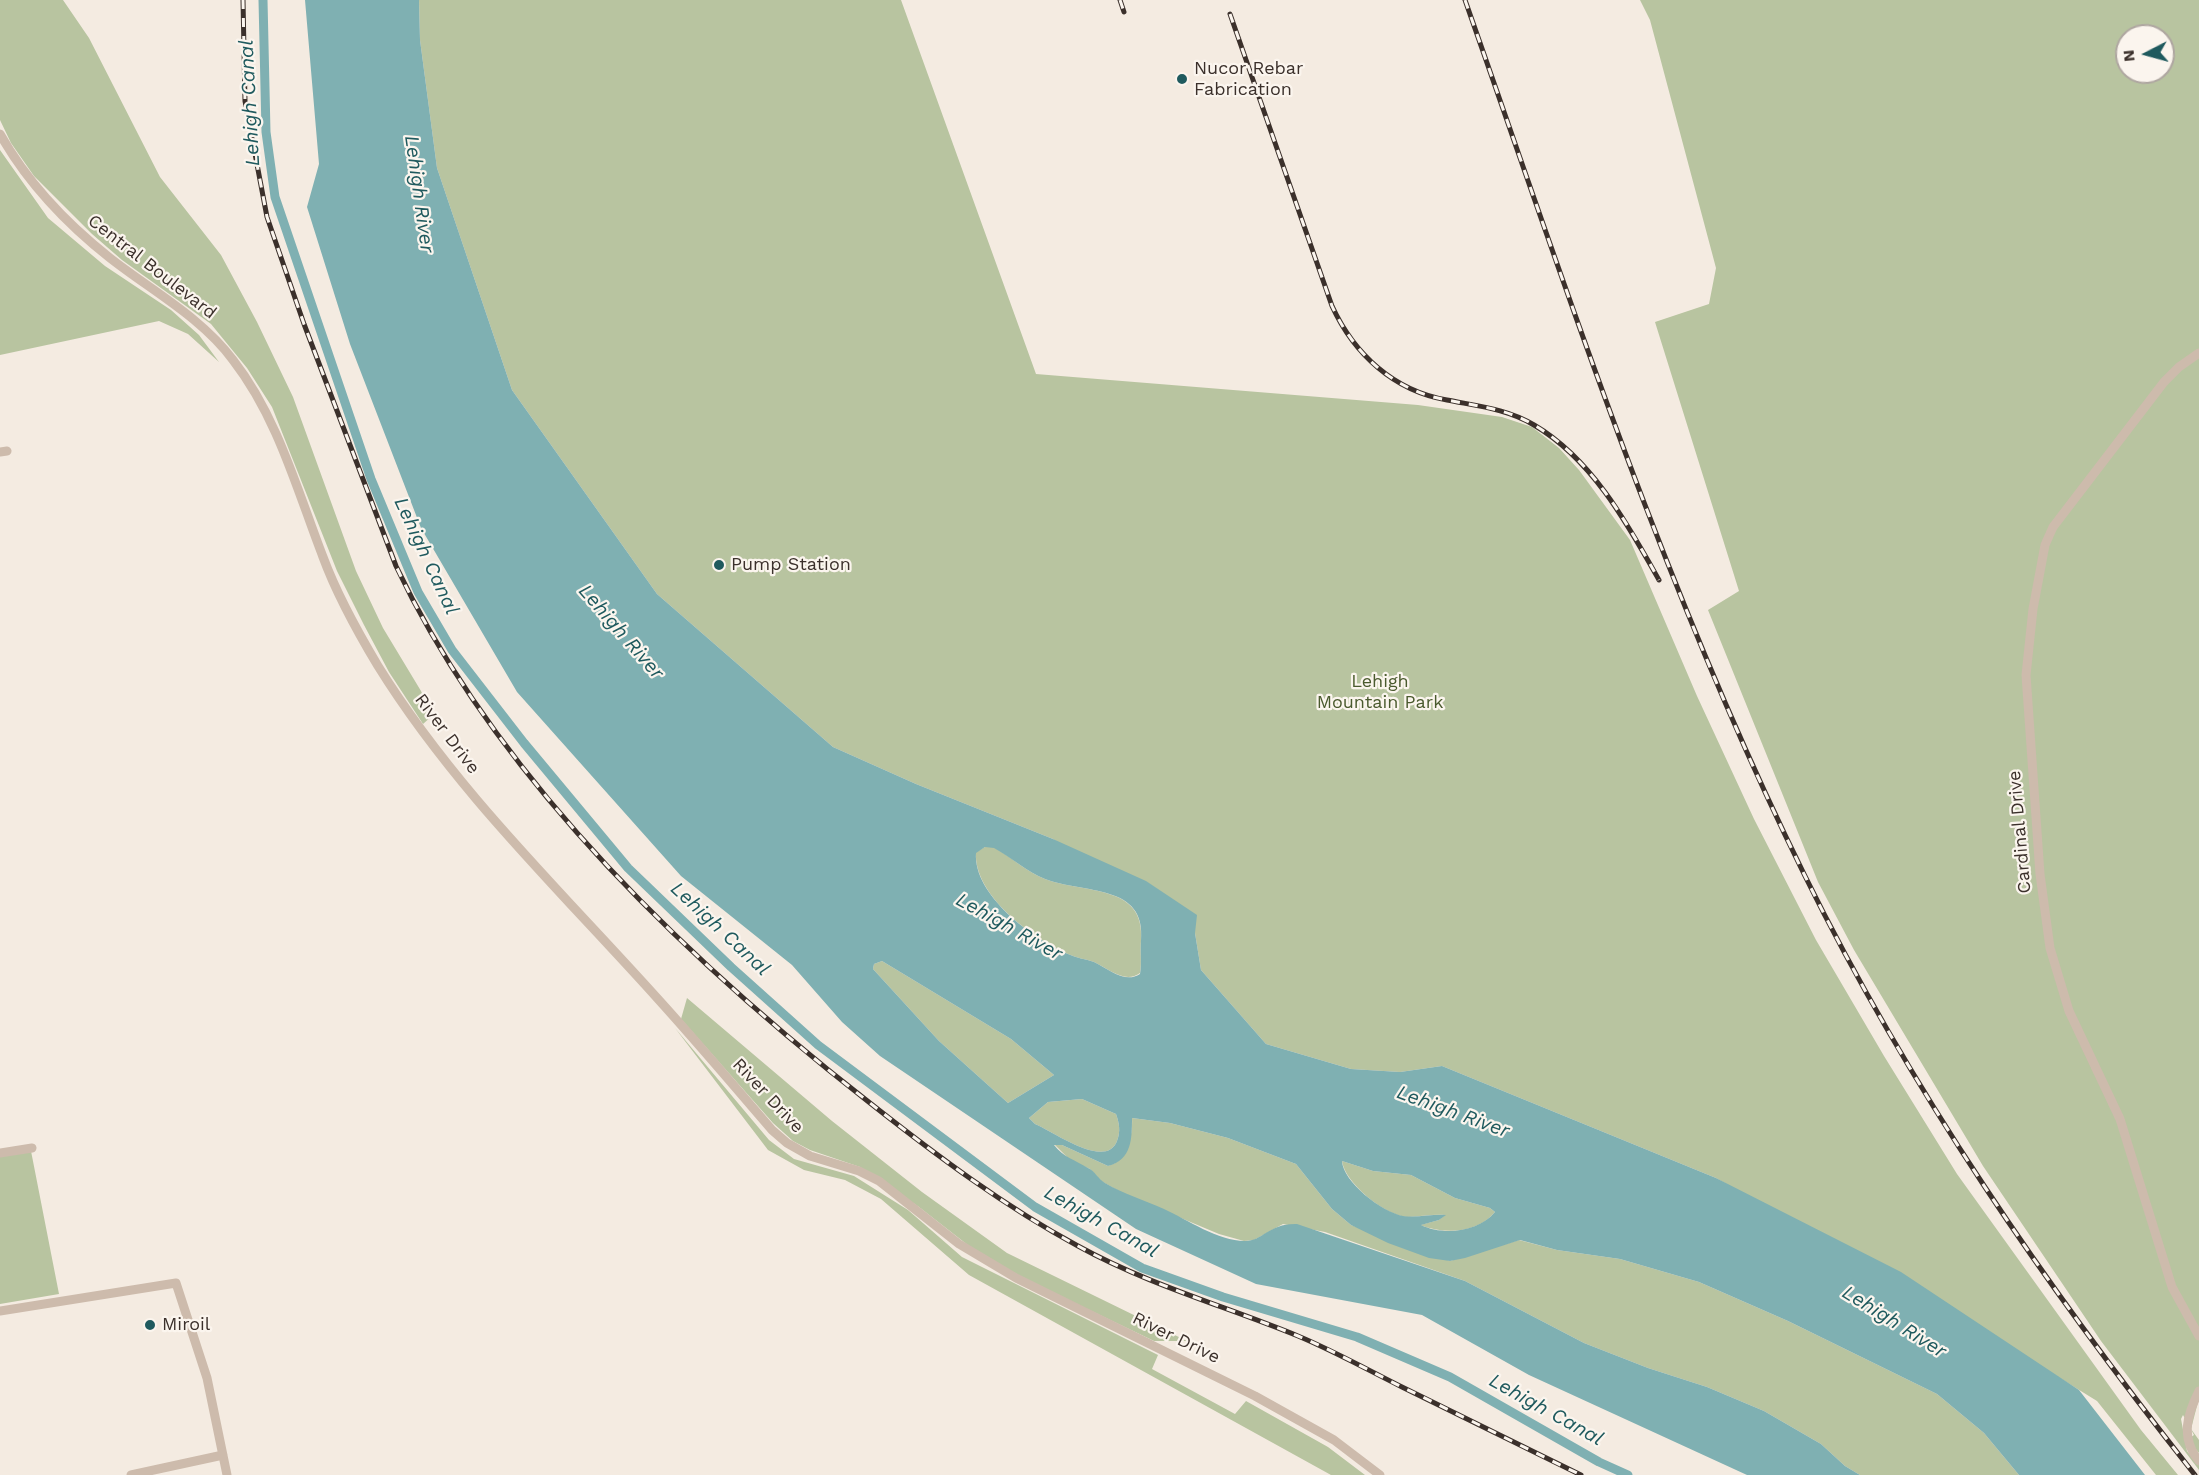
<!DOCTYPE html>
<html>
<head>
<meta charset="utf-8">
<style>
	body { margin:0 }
	#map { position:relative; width:2199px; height:1475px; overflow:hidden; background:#f4ebe1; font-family:"Work Sans",sans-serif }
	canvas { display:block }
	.north { position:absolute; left:2115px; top:24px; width:60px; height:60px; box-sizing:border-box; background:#fbf5ee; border:2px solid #aea6a0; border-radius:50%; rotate:264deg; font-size:16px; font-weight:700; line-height:24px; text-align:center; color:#3b302b }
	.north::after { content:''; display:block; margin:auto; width:21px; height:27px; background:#1f5a5e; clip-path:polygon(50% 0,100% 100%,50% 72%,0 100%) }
</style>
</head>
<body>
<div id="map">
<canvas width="2199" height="1475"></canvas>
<div class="north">N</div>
</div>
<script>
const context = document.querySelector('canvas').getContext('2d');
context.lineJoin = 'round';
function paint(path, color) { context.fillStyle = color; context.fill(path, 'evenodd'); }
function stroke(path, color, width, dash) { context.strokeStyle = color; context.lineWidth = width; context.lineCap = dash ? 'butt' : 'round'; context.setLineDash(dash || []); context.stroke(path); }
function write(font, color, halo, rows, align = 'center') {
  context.font = font + ' "Work Sans",sans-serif'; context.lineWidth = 4.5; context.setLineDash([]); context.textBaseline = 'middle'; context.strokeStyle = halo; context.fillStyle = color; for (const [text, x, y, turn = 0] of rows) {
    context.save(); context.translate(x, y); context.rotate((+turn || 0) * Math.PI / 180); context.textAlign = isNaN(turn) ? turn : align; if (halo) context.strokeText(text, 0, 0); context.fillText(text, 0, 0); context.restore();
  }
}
const green = new Path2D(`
	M 0,0 L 63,0 L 89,38 L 160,177 L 221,255 L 257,322 L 293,397 L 356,571 L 383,628 L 421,691 L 432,716 L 423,724 L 389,672 L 364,625 L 337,571 L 272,407 L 247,368 L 211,324 L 122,260 L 92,234 L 34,176 L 11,143 L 0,120 Z
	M 419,0 L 901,0 L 1036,374 L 1418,405 L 1502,417 L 1532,427 L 1559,448 L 1579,470 L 1630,540 L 1697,696 L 1754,819 L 1816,940 L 1884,1056 L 1957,1174 L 2141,1430 L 2178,1475 L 2156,1475 L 2097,1401 L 2029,1359 L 1716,1178 L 1442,1066 L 1400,1072 L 1351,1069 L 1266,1044 L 1201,970 L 1195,933 L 1053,839 L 916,784 L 833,747 L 657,594 L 512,390 L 437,168 L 420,40 Z
	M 1640,0 L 2199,0 L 2199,1398 L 2191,1429 L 2199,1440 L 2199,1453 L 2192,1445 L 2191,1437 L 2194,1435 L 2183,1415 L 2181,1419 L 2187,1451 L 2199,1465 L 2199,1470 L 2101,1341 L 1983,1166 L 1854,950 L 1818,882 L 1708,610 L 1739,591 L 1655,322 L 1709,304 L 1716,268 L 1650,20 ZM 2127,36 L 2163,36 L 2163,72 L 2127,72 Z
	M 0,150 L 48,218 L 105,266 L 171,310 L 199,335 L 219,362 L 188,334 L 159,321 L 0,355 Z
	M 985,847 L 994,847 C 1011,857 1027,872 1045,879 C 1083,894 1146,883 1141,941 C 1140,952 1142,963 1140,973 C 1125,984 1109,969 1094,962 C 1086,959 1076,958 1068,954 C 1033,939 973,895 976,852 Z
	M 882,961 L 1011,1039 L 1054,1075 L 1008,1103 L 939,1041 L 873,969 L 874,964 Z
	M 687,998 L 832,1121 L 922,1192 L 1007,1253 L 1187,1341 L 1154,1341 L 1033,1283 L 978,1253 L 919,1207 L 860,1167 L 810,1150 L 793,1141 L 773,1123 L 681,1019 Z
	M 675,1028 L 769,1140 L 794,1159 L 854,1176 L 908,1210 L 962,1257 L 1158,1355 L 1152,1369 L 1235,1414 L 1246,1401 L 1328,1447 L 1365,1475 L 1331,1475 L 969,1275 L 881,1199 L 845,1180 L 804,1170 L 768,1150 Z
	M 1082,1099 L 1116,1114 C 1119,1123 1121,1131 1117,1141 C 1106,1170 1054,1132 1035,1124 L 1029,1118 L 1048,1102 Z
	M 1132,1118 L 1170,1123 L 1228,1138 L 1296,1164 L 1332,1209 L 1351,1225 L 1450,1261 L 1519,1240 L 1557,1250 L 1620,1259 L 1699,1282 L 1788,1321 L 1937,1394 L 1984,1433 L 2019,1475 L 1860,1475 L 1845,1466 L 1821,1444 L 1764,1411 L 1707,1387 L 1648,1368 L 1584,1343 L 1465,1281 L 1325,1232 L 1283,1224 L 1254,1240 L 1244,1241 L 1219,1234 L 1126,1195 L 1101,1181 L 1090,1169 L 1070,1160 L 1054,1144 L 1062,1145 L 1108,1166 C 1127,1161 1133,1136 1132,1118 Z
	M 31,1151 L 59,1294 L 0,1304 L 0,1156 Z
	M 1342,1161 L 1373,1171 L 1411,1175 L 1455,1198 L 1490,1208 L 1495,1212 C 1478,1233 1445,1235 1420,1225 L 1439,1220 L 1445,1215 C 1432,1214 1420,1217 1407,1217 C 1384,1215 1345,1183 1342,1161 Z`);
const water = new Path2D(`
	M 305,0 L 419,0 L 420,40 L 437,168 L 512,390 L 657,594 L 833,747 L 916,784 L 1053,839 L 1146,881 L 1197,915 L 1195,933 L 1201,970 L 1266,1044 L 1351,1069 L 1400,1072 L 1442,1066 L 1716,1178 L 1901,1272 L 2079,1390 L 2145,1475 L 2019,1475 L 1984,1433 L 1937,1394 L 1788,1321 L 1699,1282 L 1620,1259 L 1557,1250 L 1520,1240 L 1465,1258 L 1450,1261 L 1429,1258 L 1388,1243 L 1351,1225 L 1332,1209 L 1296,1164 L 1228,1138 L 1170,1123 L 1132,1118 C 1132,1138 1132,1160 1108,1166 L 1062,1145 L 1054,1145 C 1063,1157 1075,1160 1088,1168 C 1095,1171 1098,1179 1105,1183 C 1124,1194 1144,1200 1164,1209 C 1188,1220 1218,1241 1245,1241 C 1263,1241 1269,1223 1297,1224 L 1465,1281 L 1584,1343 L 1648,1368 L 1707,1387 L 1764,1411 L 1821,1444 L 1845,1466 L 1860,1475 L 1747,1475 L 1529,1375 L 1422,1315 L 1256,1284 L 1136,1229 L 880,1056 L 842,1022 L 792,965 L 681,876 L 517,692 L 421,528 L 350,344 L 307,207 L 319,164 ZM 985,847 L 994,848 C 1011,857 1027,872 1045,879 C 1083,894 1147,883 1141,941 C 1140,952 1142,963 1140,974 C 1125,984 1109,969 1094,962 C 1086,959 1076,958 1068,954 C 1033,939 973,895 976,853 ZM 882,961 L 1011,1039 L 1054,1075 L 1008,1103 L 939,1041 L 873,969 L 874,964 ZM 1082,1099 L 1116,1114 C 1119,1123 1121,1131 1117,1141 C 1106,1170 1054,1132 1035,1124 L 1029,1118 L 1048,1102 ZM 1342,1161 L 1373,1171 L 1411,1175 L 1455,1198 L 1490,1208 L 1495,1212 C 1479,1232 1443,1236 1421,1225 L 1439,1220 L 1446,1215 C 1432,1214 1417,1218 1403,1216 C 1382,1212 1343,1182 1342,1161 Z`);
const canal = new Path2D(`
	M 263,0 L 266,132 L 275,197 L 371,479 L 418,592 L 452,650 L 524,743 L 628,868 L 731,967 L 818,1045 L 1035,1207 L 1142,1268 L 1223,1297 L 1357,1337 L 1450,1377 L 1599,1462 L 1628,1475`);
const minor = new Path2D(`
	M 0,134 C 27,182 67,224 110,258 C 152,291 201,317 233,360 C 278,418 297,490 323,557 C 337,595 357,631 378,666 C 455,790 561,891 658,999 C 697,1042 734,1086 772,1130 L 787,1143 L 810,1156 L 859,1171 L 879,1181 L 959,1244 L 1016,1278 L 1255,1396 L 1334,1440 L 1380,1475
	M 2199,353 L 2179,367 L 2164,382 L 2053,527 L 2045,545 L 2033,609 L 2026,675 L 2040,874 L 2050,948 L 2069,1011 L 2120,1119 L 2172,1287 L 2199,1336
	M 0,452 L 7,451
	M 0,1153 L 32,1148
	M 0,1311 L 176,1283 L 207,1378 L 227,1475
	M 2199,1391 C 2187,1415 2180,1438 2199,1461
	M 131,1475 L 223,1455`);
const rail = new Path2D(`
	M 243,0 L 245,101 L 267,217 L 304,324 L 396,566 C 495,776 688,961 870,1103 C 936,1155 1004,1206 1078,1246 C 1149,1285 1225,1306 1298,1336 C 1334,1351 1368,1370 1402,1387 C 1462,1416 1521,1446 1581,1475
	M 1120,0 L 1124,12
	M 1465,0 C 1569,296 1666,595 1805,876 C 1911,1091 2047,1288 2195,1475
	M 1230,14 L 1332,306 C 1354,354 1394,391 1447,400 C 1477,406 1508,409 1534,425 C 1592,459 1627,523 1659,580`);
const markers = [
	[1182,79,6,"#1f5a5e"],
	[719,565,6,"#1f5a5e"],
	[150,1325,6,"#1f5a5e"]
];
const poiNames = [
	["Nucor Rebar",1194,69],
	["Fabrication",1194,90],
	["Pump Station",731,565],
	["Miroil",162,1325]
];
const streetNames = [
	["Central Boulevard",152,267,38],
	["River Drive",447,734,53],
	["Cardinal Drive",2020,832,-95],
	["River Drive",768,1096,47],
	["River Drive",1176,1338,26]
];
const parkNames = [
	["Lehigh",1380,682],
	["Mountain Park",1380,703]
];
const waterNames = [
	["Lehigh Canal",250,103,-93],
	["Lehigh River",419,194,82],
	["Lehigh Canal",426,556,65],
	["Lehigh River",621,632,49],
	["Lehigh River",1009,927,29],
	["Lehigh Canal",720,929,43],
	["Lehigh River",1453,1112,20],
	["Lehigh Canal",1101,1222,29],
	["Lehigh River",1894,1322,32],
	["Lehigh Canal",1546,1410,29]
];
paint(green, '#b8c4a0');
paint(water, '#7fb0b2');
stroke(canal, '#7fb0b2', 9);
stroke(minor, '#cdbbac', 9);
stroke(rail, '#3b302b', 5);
stroke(rail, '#fbf5ee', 3, [9]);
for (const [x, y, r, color] of markers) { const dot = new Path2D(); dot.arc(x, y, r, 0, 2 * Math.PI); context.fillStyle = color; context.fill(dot); stroke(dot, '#fbf5ee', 2); }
write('18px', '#3b302b', '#fbf5ee', poiNames, 'left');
write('18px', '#3b302b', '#fbf5ee', streetNames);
write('18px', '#4a5a2e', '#fbf5ee', parkNames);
write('italic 20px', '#1f5a5e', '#fbf5ee', waterNames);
</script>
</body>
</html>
